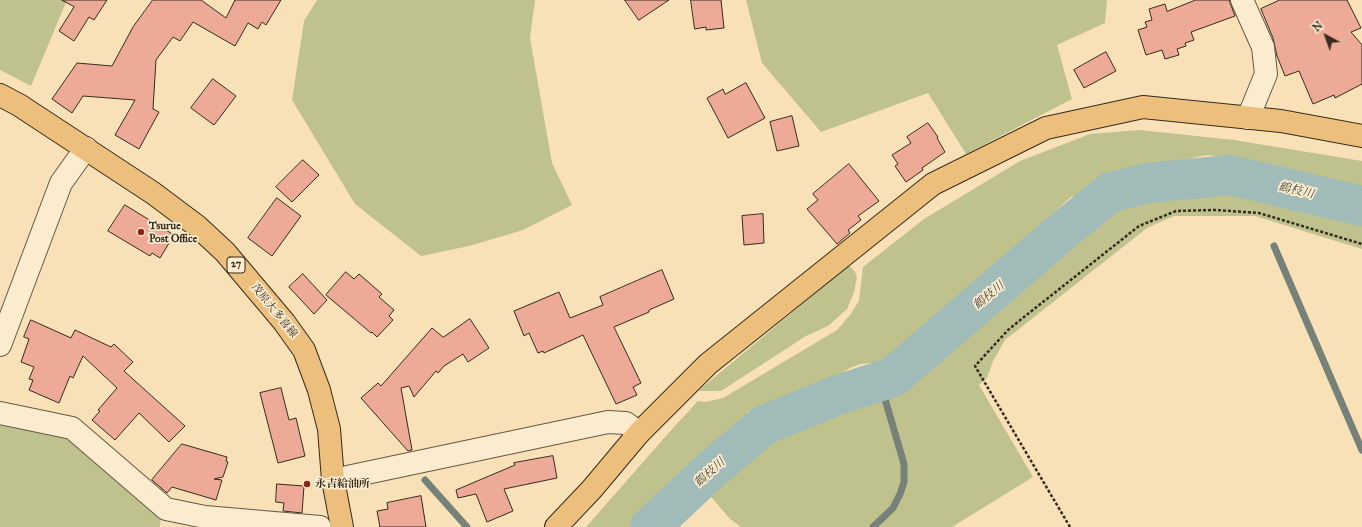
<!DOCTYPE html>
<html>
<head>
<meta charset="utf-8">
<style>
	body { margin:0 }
	#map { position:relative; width:1362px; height:527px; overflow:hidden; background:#f9e1b7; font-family:"IM FELL Great Primer",serif }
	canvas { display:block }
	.north { position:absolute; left:1306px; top:16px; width:40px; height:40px; -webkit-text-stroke:3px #fbecd0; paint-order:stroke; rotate:319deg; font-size:11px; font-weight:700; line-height:16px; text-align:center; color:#362b1e }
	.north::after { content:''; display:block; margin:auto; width:14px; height:18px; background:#362b1e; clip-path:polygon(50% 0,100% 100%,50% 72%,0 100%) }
</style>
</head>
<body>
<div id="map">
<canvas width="1362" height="527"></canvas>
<div class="north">N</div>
</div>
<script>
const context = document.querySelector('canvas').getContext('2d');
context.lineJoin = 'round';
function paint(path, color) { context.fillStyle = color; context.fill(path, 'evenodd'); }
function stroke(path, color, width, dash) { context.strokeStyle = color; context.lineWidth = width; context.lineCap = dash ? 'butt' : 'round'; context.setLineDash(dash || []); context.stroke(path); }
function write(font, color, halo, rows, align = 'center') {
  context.font = font + ' "IM FELL Great Primer","Noto Serif JP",serif'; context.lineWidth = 3.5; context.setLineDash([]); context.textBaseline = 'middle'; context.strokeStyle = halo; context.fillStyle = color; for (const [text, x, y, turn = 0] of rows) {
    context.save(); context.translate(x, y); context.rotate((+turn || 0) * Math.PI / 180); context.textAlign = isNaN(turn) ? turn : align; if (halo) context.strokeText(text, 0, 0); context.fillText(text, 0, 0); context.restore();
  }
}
const green = new Path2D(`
	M 0,0 L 67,0 L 31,86 L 0,70 Z
	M 317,0 L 535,0 L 530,38 L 552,163 L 572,205 L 523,230 L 469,246 L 421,256 L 355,204 L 292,100 L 304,21 Z
	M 746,0 L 1107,0 L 1105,23 L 1057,45 L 1072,99 L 966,154 L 928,93 L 821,132 L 762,63 Z
	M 1140,130 L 1234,140 L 1362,161 L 1362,196 L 1311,177 L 1299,178 L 1275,165 L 1246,160 L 1207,155 L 1183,160 L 1143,176 L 1123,180 L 1071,197 L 1042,223 L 1039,231 L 996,269 L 986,286 L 918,345 L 903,355 L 883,362 L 861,364 L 850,368 L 817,388 L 805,397 L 747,412 L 748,427 L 634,527 L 586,527 L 673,428 L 698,401 L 706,402 L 723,398 L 837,330 L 850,315 L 859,301 L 863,267 L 924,219 L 1020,161 L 1090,134 Z
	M 1198,182 L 1245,184 L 1314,198 L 1362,215 L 1362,249 L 1255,216 L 1174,216 L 1147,228 L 1005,340 L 993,361 L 987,378 L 979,385 L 1033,477 L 952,527 L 741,527 L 730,519 L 702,486 L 768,430 L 814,409 L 899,379 L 937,356 L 1006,286 L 1114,198 L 1150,186 Z
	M 849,265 L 855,272 L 857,277 L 854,292 L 847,309 L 828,326 L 806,336 L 721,391 L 698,391 Z
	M 0,417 L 68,434 L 161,512 L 160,527 L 0,527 Z`);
const stream = new Path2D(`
	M 1274,246 L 1362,450
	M 425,480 L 467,527
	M 873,527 L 893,508 L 900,494 L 904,482 L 904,464 L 880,382`);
const river = new Path2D(`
	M 650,527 L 711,470 L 764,425 L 838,395 L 893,377 L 1065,229 L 1111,192 L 1148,183 L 1230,175 L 1362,206`);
const building = new Path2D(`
	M 62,0 L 107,0 L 94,20 L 89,17 L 74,41 L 59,31 L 74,7 Z
	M 153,0 L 201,0 L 226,18 L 235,0 L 281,0 L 266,25 L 262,22 L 258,29 L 248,23 L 235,46 L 193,22 L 180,41 L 173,37 L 156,60 L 153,109 L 159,112 L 139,149 L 115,135 L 135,100 L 83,96 L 72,113 L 52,99 L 77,63 L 112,66 L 133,27 Z
	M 625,0 L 669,0 L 639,20 Z
	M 691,0 L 721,0 L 724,28 L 706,30 L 706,27 L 695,29 Z
	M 1196,0 L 1229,0 L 1235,16 L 1191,32 L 1194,40 L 1185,43 L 1186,46 L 1177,49 L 1179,55 L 1165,59 L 1162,50 L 1146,55 L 1138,30 L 1147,27 L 1145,22 L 1152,20 L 1149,9 L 1165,4 L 1167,11 Z
	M 1280,0 L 1347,0 L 1361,28 L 1351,32 L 1362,45 L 1362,84 L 1335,98 L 1334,95 L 1313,104 L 1299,71 L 1285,76 L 1277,56 L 1273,38 L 1261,9 Z
	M 1106,52 L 1116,71 L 1084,88 L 1074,70 Z
	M 213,79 L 236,96 L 214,125 L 191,108 Z
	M 746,83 L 765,118 L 728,138 L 707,98 L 723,89 L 725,94 Z
	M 792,116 L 799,146 L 777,151 L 770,122 Z
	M 928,123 L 938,137 L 937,138 L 945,152 L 922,168 L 923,170 L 906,182 L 895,166 L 898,164 L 892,155 L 911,143 L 907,137 Z
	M 303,160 L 319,175 L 292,202 L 276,187 Z
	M 849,164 L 879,201 L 858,216 L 861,220 L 848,230 L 850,233 L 837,244 L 807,209 L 818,200 L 813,194 Z
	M 277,198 L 301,216 L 272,256 L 248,238 Z
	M 125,205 L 174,235 L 160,258 L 152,253 L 150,256 L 108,231 Z
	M 763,214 L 764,243 L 744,245 L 742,216 Z
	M 662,270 L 674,299 L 649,310 L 649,312 L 614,327 L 641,383 L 633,387 L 637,395 L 616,404 L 583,335 L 544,353 L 543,351 L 538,353 L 529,333 L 524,336 L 514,311 L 559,292 L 570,318 L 603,305 L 600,297 Z
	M 346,272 L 354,279 L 359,274 L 382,294 L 379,297 L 394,310 L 389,316 L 393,320 L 377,337 L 372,332 L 371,333 L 326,295 Z
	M 303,274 L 327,300 L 314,314 L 289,287 Z
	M 470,319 L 489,348 L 468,362 L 463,354 L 444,366 L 438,373 L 436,371 L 414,397 L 409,386 L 401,388 L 412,450 L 408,451 L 361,398 L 378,383 L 381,386 L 432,328 L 443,337 Z
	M 31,320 L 71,338 L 75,330 L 111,347 L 114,344 L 133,362 L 124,371 L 185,426 L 169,442 L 139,413 L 115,440 L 92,420 L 100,411 L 98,410 L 117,388 L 83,356 L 73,378 L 70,376 L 59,403 L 29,390 L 33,380 L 29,379 L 34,367 L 21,362 L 29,339 L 24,337 Z
	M 281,388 L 289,420 L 296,418 L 305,456 L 278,463 L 260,393 Z
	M 182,444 L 227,457 L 226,461 L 228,462 L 223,477 L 214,479 L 222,480 L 216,500 L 172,487 L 167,493 L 152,480 Z
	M 553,456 L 557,478 L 504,489 L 513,511 L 487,522 L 476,494 L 458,498 L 456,490 L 515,465 L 514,463 Z
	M 277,484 L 304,486 L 302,513 L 283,511 L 284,503 L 276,502 Z
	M 421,496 L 426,527 L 380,527 L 377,511 L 388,509 L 387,503 Z`);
const path = new Path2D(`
	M 1070,527 L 975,366 L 1008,330 L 1024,317 L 1139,226 L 1176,211 L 1216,210 L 1259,213 L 1362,244`);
const minor = new Path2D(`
	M 1242,0 L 1263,47 L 1266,74 L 1248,118
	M 0,345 L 61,183 L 86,148
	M 0,413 L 72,428 L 166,509 L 205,517 L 320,527
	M 333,480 L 608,422 L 626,423 L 639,433`);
const major = new Path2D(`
	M 0,95 L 19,105 L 153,193 L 197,226 L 225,252 L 284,322 L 304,350 L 319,390 L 329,429 L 333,480 L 342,527
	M 556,527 L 592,489 L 639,433 L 708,364 L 933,184 L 1046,128 L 1143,107 L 1281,121 L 1362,136`);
const markers = [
	[141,232,4,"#8f2418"],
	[307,484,4,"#8f2418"]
];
const shields = [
	[236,265,18]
];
const shieldNames = [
	["27",236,265]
];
const poiNames = [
	["Tsurue",149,226],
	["Post Office",149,239],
	["永吉給油所",315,484]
];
const streetNames = [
	["茂原大多喜線",274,311,51]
];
const waterNames = [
	["鶴枝川",1296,191,13],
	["鶴枝川",989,296,-40],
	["鶴枝川",710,473,-42]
];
paint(green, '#c0c28d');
stroke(stream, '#76817a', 7);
stroke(river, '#a1bbb8', 40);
paint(building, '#ecaa97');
stroke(building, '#362b1e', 1);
stroke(minor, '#675844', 24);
stroke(major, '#362b1e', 24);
stroke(path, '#362b1e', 2.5, [3, 2]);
stroke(minor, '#fbecd0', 22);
stroke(major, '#ecc07c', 22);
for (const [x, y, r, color] of markers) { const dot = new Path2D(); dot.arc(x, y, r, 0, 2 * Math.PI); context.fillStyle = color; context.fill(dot); stroke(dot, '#fbecd0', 1.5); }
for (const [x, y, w] of shields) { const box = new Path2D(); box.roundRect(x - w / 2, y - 8, w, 16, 3); context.fillStyle = '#fbecd0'; context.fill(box); stroke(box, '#362b1e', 1); }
write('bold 10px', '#362b1e', null, shieldNames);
write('bold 11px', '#362b1e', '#fbecd0', poiNames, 'left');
write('11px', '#362b1e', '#fbecd0', streetNames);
write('italic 12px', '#514f44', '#fbecd0', waterNames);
</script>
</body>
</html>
